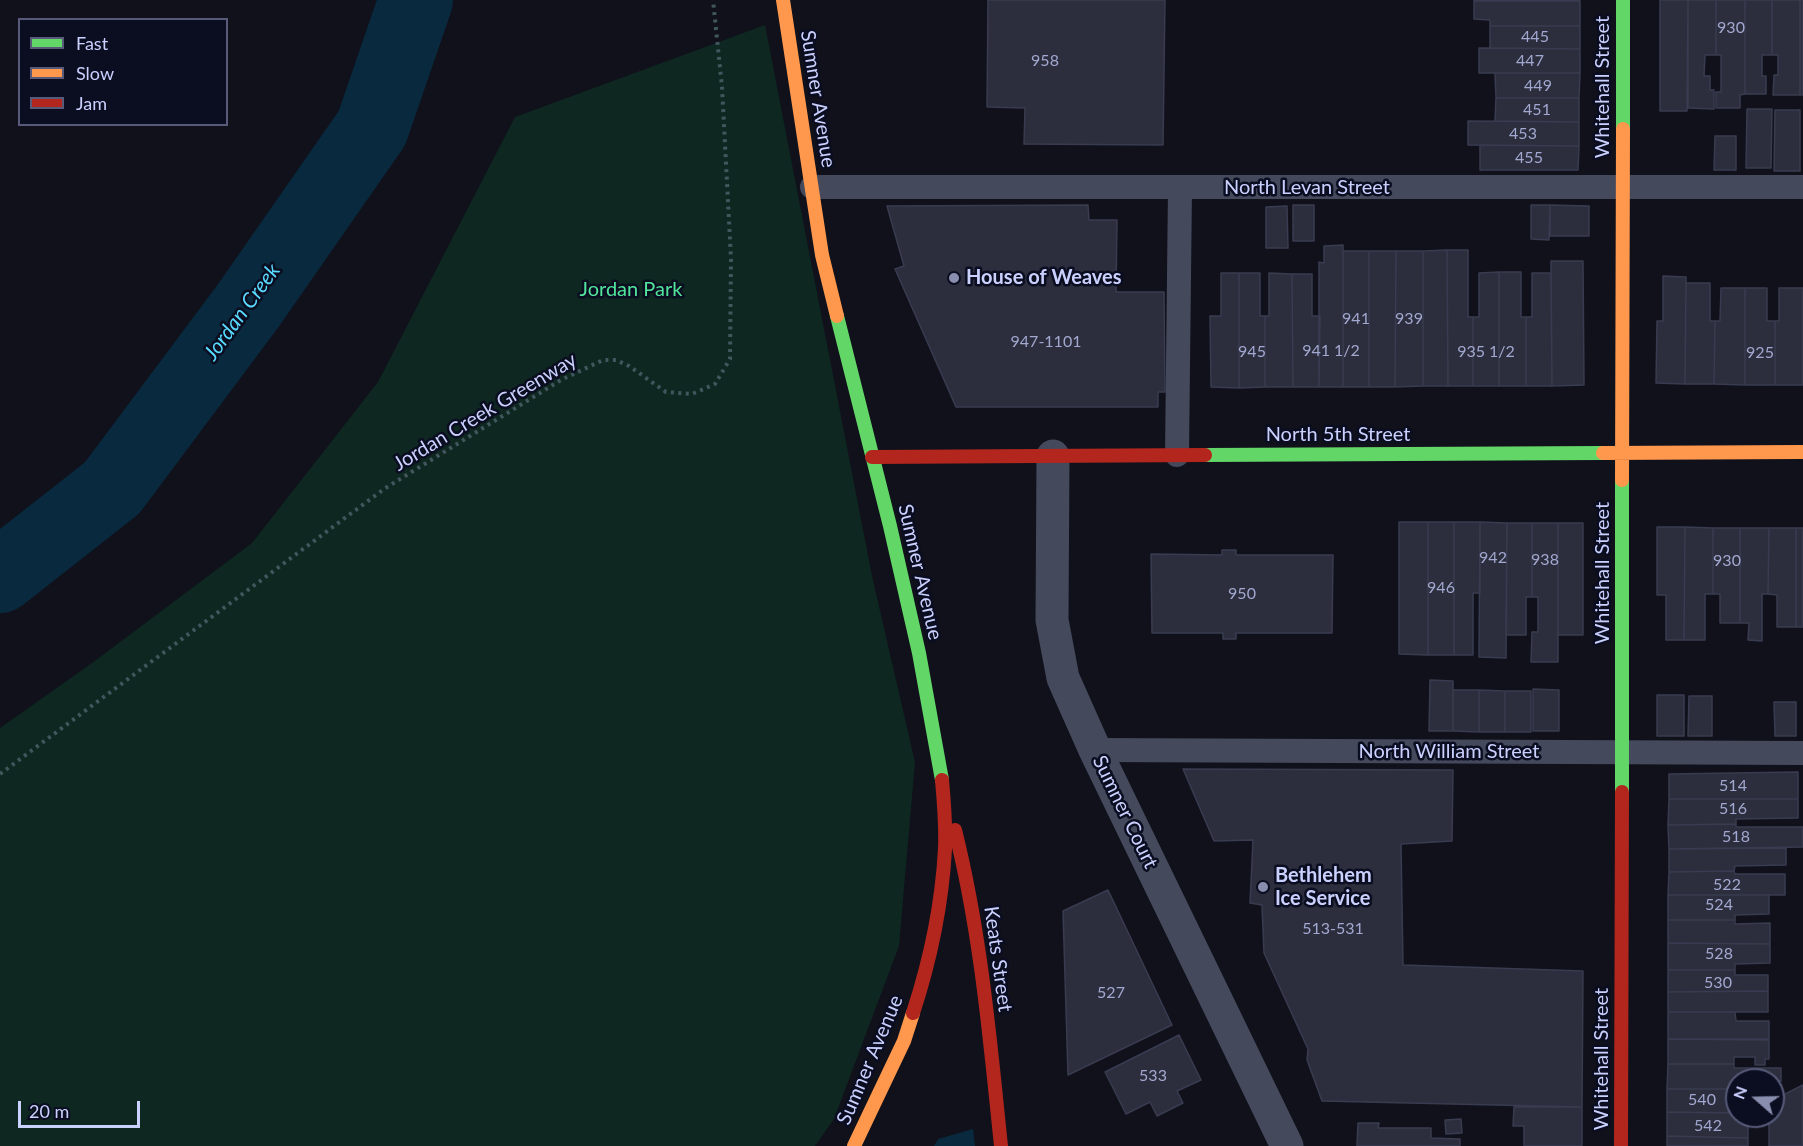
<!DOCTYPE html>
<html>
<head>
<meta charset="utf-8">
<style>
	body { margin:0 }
	#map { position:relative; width:1803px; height:1146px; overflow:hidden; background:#10111b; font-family:Lato,sans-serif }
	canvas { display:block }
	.legend { position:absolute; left:18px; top:18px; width:210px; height:108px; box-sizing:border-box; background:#0b0d20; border:2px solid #575b79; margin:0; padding:8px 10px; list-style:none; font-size:18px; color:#cad1ff }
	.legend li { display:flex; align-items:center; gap:12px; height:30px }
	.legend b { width:30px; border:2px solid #575b79 }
	.north { position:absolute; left:1725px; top:1068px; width:60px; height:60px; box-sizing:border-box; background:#0b0d20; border:2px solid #575b79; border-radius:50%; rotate:290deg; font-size:16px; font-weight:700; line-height:24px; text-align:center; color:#cad1ff }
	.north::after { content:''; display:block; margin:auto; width:21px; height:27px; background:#898eaf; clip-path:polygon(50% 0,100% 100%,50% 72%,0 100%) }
	.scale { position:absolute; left:18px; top:1101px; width:122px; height:27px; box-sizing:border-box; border:3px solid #cad1ff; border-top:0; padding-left:8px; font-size:18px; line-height:21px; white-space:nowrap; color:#cad1ff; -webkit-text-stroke:4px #0b0d20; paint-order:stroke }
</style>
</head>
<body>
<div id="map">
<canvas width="1803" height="1146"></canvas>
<ul class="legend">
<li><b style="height:8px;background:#63d668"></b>Fast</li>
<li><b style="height:8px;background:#ff974d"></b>Slow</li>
<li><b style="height:8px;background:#b3261e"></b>Jam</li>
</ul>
<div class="north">N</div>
<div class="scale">20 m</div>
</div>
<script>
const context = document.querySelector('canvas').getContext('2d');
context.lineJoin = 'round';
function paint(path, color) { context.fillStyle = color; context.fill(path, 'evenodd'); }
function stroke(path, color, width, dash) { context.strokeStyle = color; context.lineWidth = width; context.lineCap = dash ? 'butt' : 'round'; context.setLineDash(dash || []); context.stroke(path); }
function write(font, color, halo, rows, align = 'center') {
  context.font = font + ' Lato,sans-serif'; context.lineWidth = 5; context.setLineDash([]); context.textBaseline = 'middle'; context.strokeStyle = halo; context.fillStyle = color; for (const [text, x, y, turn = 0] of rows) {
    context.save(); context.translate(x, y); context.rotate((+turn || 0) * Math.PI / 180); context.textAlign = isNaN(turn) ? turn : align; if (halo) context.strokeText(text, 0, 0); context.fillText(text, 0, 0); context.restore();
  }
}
const green = new Path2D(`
	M 765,25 L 872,576 L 915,762 L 899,946 L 834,1119 L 815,1146 L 0,1146 L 0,728 L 92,663 L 252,543 L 378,382 L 515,117 Z`);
const water = new Path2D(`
	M 973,1129 L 975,1146 L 934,1146 L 938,1139 Z`);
const river = new Path2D(`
	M 0,576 L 112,488 L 248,306 L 372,128 L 416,0`);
const building = new Path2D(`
	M 988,0 L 1165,0 L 1163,145 L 1024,144 L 1025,108 L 987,107 Z
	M 1474,0 L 1580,0 L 1474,1 Z
	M 1660,0 L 1688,0 L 1687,111 L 1660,111 Z
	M 1688,0 L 1716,0 L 1716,55 L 1705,55 L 1704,76 L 1710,76 L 1710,90 L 1714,90 L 1714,109 L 1688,108 Z
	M 1716,0 L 1745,0 L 1745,94 L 1740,95 L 1740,108 L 1716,108 L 1716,92 L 1721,92 L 1721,55 L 1716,55 Z
	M 1745,0 L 1772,0 L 1772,55 L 1762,55 L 1762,76 L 1766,76 L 1766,94 L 1745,94 Z
	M 1772,0 L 1800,0 L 1800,95 L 1773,95 L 1774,75 L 1778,75 L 1778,55 L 1772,55 Z
	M 1800,0 L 1803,0 L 1803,95 L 1800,95 Z
	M 1474,1 L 1580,1 L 1580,26 L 1490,26 L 1490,20 L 1474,19 Z
	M 1490,26 L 1580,26 L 1580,49 L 1490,48 Z
	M 1479,48 L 1580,49 L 1580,73 L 1479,73 Z
	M 1495,73 L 1580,73 L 1579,98 L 1496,98 Z
	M 1496,98 L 1579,98 L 1579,122 L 1495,121 Z
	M 1747,109 L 1772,109 L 1771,168 L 1746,168 Z
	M 1775,110 L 1800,110 L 1800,171 L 1774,171 Z
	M 1468,121 L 1579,122 L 1579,146 L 1468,145 Z
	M 1715,136 L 1736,136 L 1736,170 L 1714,170 Z
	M 1480,145 L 1579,146 L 1578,170 L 1480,170 Z
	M 1088,205 L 1089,220 L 1117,220 L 1116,292 L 1164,292 L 1165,392 L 1158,392 L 1158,407 L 956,407 L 895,269 L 904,266 L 887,206 Z
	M 1293,205 L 1314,205 L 1314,241 L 1293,241 Z
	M 1531,205 L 1550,205 L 1549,240 L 1531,239 Z
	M 1550,205 L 1589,206 L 1589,236 L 1550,236 Z
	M 1287,206 L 1288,248 L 1266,248 L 1266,207 Z
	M 1343,245 L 1343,387 L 1319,387 L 1319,262 L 1324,263 L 1324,246 Z
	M 1447,250 L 1468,250 L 1468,317 L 1473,317 L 1473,386 L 1448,386 Z
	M 1447,250 L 1448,386 L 1423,386 L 1423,251 Z
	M 1343,251 L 1369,251 L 1369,387 L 1343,387 Z
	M 1369,251 L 1396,251 L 1395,387 L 1369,387 Z
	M 1396,251 L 1423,251 L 1423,386 L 1395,387 Z
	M 1551,261 L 1583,261 L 1584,385 L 1552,386 Z
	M 1499,272 L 1499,386 L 1473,386 L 1473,317 L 1479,317 L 1479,273 Z
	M 1499,272 L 1521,272 L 1521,317 L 1526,317 L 1526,386 L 1499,386 Z
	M 1221,273 L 1239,273 L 1239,388 L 1211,387 L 1210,316 L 1221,316 Z
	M 1239,273 L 1260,273 L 1260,316 L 1265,316 L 1265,387 L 1239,388 Z
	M 1269,273 L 1292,274 L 1293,387 L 1265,387 L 1265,316 L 1269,316 Z
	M 1532,273 L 1551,273 L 1552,386 L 1526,386 L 1526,317 L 1532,317 Z
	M 1292,274 L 1312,274 L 1312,316 L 1320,316 L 1319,387 L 1293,387 Z
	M 1663,276 L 1686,277 L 1685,384 L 1656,383 L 1657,321 L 1663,321 Z
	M 1686,283 L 1710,283 L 1710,321 L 1715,321 L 1714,384 L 1685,384 Z
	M 1721,288 L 1745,288 L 1745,385 L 1714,384 L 1715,321 L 1720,321 Z
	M 1745,288 L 1767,288 L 1767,321 L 1775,321 L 1775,385 L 1745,385 Z
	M 1779,288 L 1803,288 L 1803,385 L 1775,385 L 1775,321 L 1779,321 Z
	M 1399,522 L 1428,522 L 1428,655 L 1399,654 Z
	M 1428,522 L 1454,522 L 1454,655 L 1428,655 Z
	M 1454,522 L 1480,522 L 1480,593 L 1473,593 L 1473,655 L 1454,655 Z
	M 1480,522 L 1507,523 L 1506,658 L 1479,657 Z
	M 1507,523 L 1532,523 L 1532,597 L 1526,597 L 1526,635 L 1506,635 Z
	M 1532,523 L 1558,523 L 1558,662 L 1531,662 L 1532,632 L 1538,632 L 1538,597 L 1532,597 Z
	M 1558,523 L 1583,523 L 1583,635 L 1558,635 Z
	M 1657,527 L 1685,527 L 1684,640 L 1666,640 L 1666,595 L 1657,595 Z
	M 1685,527 L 1713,528 L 1713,594 L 1705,594 L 1705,640 L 1684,640 Z
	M 1713,528 L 1740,528 L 1740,623 L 1720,623 L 1720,594 L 1713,594 Z
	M 1740,528 L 1769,528 L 1768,594 L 1762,594 L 1762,641 L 1748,640 L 1749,623 L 1740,623 Z
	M 1769,528 L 1796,528 L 1796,627 L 1777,627 L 1777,595 L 1768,594 Z
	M 1796,528 L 1803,528 L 1803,627 L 1796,627 Z
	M 1222,550 L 1236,550 L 1236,555 L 1333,555 L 1332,633 L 1236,633 L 1236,639 L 1223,639 L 1223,633 L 1152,633 L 1151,554 L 1222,555 Z
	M 1430,680 L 1453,681 L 1453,731 L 1429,731 Z
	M 1533,689 L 1559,690 L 1559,731 L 1533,731 Z
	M 1453,690 L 1479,690 L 1479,732 L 1453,731 Z
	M 1479,690 L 1505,691 L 1505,732 L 1479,732 Z
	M 1505,691 L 1531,691 L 1531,732 L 1505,732 Z
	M 1657,695 L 1684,695 L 1684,736 L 1657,736 Z
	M 1689,696 L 1712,696 L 1712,736 L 1688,736 Z
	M 1774,702 L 1796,702 L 1796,736 L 1775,736 Z
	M 1183,769 L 1453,770 L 1452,841 L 1401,844 L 1403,965 L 1583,971 L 1582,1107 L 1322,1101 L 1307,1060 L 1308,1049 L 1264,953 L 1262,905 L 1250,903 L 1253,840 L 1214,841 Z
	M 1798,772 L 1798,799 L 1669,799 L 1669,774 Z
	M 1669,799 L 1798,799 L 1798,818 L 1736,819 L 1736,824 L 1668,825 Z
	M 1736,824 L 1736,827 L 1803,827 L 1803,847 L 1669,849 L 1668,825 Z
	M 1786,848 L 1786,865 L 1735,866 L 1734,871 L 1669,872 L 1669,849 Z
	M 1734,871 L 1735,874 L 1785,874 L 1785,895 L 1668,895 L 1669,872 Z
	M 1108,890 L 1172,1025 L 1068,1075 L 1063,911 Z
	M 1668,895 L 1769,895 L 1769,914 L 1735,915 L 1735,920 L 1668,920 Z
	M 1668,920 L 1735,920 L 1735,924 L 1770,923 L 1770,944 L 1668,943 Z
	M 1668,943 L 1770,944 L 1770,963 L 1735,964 L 1735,970 L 1668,970 Z
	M 1668,970 L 1735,970 L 1735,975 L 1768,975 L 1768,991 L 1668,992 Z
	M 1768,991 L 1768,1012 L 1668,1012 L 1668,992 Z
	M 1668,1012 L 1735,1012 L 1736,1021 L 1769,1021 L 1769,1039 L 1668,1039 Z
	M 1179,1035 L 1201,1080 L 1177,1091 L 1183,1103 L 1157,1116 L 1150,1102 L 1126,1114 L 1105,1072 Z
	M 1668,1039 L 1769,1040 L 1769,1059 L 1765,1059 L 1765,1065 L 1755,1065 L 1755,1057 L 1734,1057 L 1734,1064 L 1668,1064 Z
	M 1668,1064 L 1734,1064 L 1734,1068 L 1781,1068 L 1781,1081 L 1773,1083 L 1773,1080 L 1737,1080 L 1737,1089 L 1667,1089 Z
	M 1803,1085 L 1803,1146 L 1769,1146 L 1769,1116 L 1773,1116 L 1773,1100 Z
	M 1667,1089 L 1737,1089 L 1737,1113 L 1667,1112 Z
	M 1514,1107 L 1582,1107 L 1582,1146 L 1524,1146 L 1524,1126 L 1513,1126 Z
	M 1667,1112 L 1737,1113 L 1737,1116 L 1748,1116 L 1748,1138 L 1667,1136 Z
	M 1461,1119 L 1462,1133 L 1446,1134 L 1445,1120 Z
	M 1358,1123 L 1379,1123 L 1378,1128 L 1431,1128 L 1431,1138 L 1460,1139 L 1460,1146 L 1357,1146 Z
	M 1667,1136 L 1748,1138 L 1748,1146 L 1667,1146 Z`);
const path = new Path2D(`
	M 0,774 L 384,489 L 561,380 L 603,360 L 616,360 L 629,366 L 666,392 L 692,394 L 715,384 L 730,359 L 731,259 L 722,87 L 713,0`);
const lane = new Path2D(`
	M 812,187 L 1803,187
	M 1177,455 L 1180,188
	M 1095,750 L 1803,753`);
const street = new Path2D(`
	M 1053,456 L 1052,620 L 1063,678 L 1095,750 L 1287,1146`);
const fast = new Path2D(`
	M 1623,129 L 1623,0
	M 837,316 L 890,526 L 919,653 L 942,780
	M 1205,455 L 1603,453
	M 1622,792 L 1622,480`);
const slow = new Path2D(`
	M 783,0 L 822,255 L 837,316
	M 1603,453 L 1803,452
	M 1622,480 L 1623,129
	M 854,1146 L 904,1041 L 913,1013`);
const jam = new Path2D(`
	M 872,457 L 1205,455
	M 955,830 C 981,934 990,1040 1001,1146
	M 913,1013 C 930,961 942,904 945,849 C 946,827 944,802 942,780
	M 1621,1146 L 1622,792`);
const markers = [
	[954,278,6,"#898eaf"],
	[1263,887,6,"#898eaf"]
];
const numberNames = [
	["930",1731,28],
	["445",1535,37],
	["958",1045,61],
	["447",1530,61],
	["449",1538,86],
	["451",1537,110],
	["453",1523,134],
	["455",1529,158],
	["941",1356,319],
	["939",1409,319],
	["947-1101",1046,342],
	["941 1/2",1331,351],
	["945",1252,352],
	["935 1/2",1486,352],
	["925",1760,353],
	["942",1493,558],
	["938",1545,560],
	["930",1727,561],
	["946",1441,588],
	["950",1242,594],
	["514",1733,786],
	["516",1733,809],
	["518",1736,837],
	["522",1727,885],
	["524",1719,905],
	["513-531",1333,929],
	["528",1719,954],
	["530",1718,983],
	["527",1111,993],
	["533",1153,1076],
	["540",1702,1100],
	["542",1708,1126]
];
const streetNames = [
	["Whitehall Street",1603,87,-90],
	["Sumner Avenue",818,99,81],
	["North Levan Street",1307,188],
	["Jordan Creek Greenway",485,412,-31],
	["North 5th Street",1338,435],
	["Sumner Avenue",920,572,77],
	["Whitehall Street",1603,573,-90],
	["North William Street",1449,752],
	["Sumner Court",1125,812,64],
	["Keats Street",998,959,82],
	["Whitehall Street",1602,1059,-90],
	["Sumner Avenue",870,1060,-67]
];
const poiNames = [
	["House of Weaves",966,278],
	["Bethlehem",1275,876],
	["Ice Service",1275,899]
];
const parkNames = [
	["Jordan Park",631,290]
];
const waterNames = [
	["Jordan Creek",242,312,-54]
];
paint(green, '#0e2721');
paint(water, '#092a3e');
stroke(river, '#092a3e', 74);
paint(building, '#2c2e3e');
stroke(building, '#393c50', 1.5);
stroke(path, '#42565d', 4, [3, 4.5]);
stroke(lane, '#44495c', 24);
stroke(street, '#44495c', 33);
stroke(fast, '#63d668', 14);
stroke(slow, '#ff974d', 14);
stroke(jam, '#b3261e', 14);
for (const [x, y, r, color] of markers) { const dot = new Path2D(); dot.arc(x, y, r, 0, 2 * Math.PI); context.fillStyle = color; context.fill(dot); stroke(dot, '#0b0d20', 2); }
write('16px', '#a2a8cf', null, numberNames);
write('20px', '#cad1ff', '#0b0d20', streetNames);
write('bold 20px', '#cad1ff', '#0b0d20', poiNames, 'left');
write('20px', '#50e59b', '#0b0d20', parkNames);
write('italic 21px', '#58dbff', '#0b0d20', waterNames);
</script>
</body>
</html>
